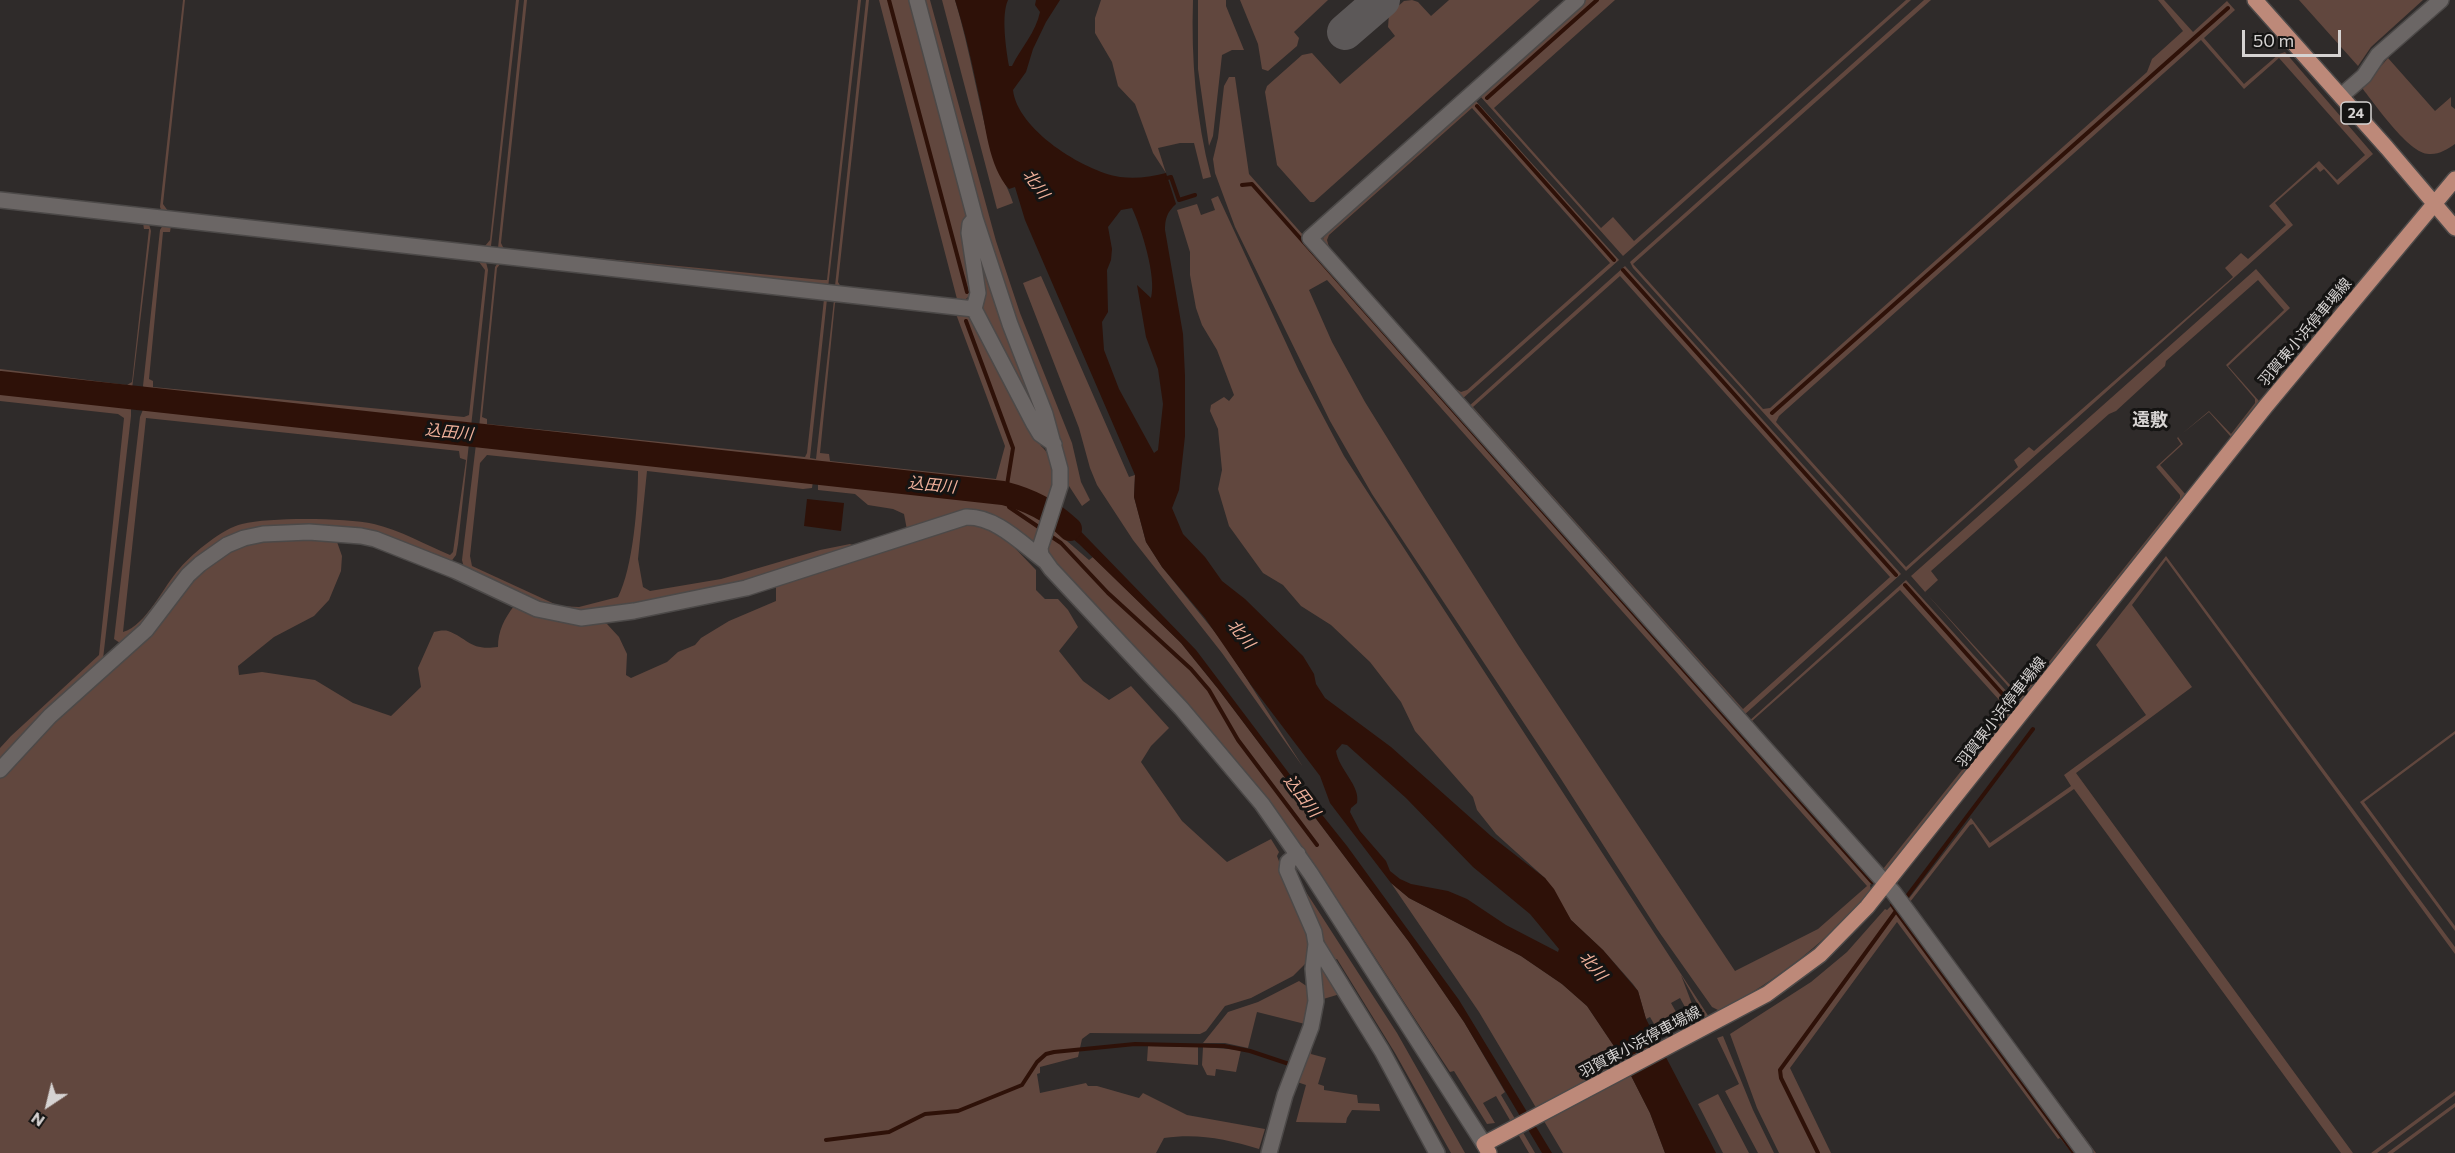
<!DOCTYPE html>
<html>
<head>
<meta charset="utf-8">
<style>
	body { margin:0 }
	#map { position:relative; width:2455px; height:1153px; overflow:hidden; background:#2f2b2a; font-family:Commissioner,sans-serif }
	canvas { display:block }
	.north { position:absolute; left:18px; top:1075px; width:60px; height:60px; -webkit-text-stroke:4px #151413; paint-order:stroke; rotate:215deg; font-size:16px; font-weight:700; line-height:24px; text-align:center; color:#d6d3d2 }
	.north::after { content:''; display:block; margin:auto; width:21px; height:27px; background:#d6d3d2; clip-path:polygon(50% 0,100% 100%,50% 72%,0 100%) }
	.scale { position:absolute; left:2242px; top:30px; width:99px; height:27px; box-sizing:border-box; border:3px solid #d6d3d2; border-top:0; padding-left:8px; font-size:18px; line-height:21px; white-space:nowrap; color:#d6d3d2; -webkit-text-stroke:4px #151413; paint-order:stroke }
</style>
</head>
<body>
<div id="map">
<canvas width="2455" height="1153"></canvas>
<div class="north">N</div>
<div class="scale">50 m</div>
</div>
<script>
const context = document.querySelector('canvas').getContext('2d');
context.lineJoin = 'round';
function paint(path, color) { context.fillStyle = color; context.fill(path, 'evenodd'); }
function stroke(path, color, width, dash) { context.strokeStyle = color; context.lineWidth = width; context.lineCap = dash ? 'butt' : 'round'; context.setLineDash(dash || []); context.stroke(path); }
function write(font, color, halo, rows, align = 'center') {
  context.font = font + ' Commissioner,"Noto Sans JP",sans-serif'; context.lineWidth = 6; context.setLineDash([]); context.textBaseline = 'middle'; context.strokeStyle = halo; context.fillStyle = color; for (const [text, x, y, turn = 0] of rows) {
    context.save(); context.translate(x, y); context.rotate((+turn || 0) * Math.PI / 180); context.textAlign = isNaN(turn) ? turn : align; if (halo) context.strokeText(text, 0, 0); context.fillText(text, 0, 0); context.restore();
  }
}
const green = new Path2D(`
	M 183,0 L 185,0 L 163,204 L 168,211 L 485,246 L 490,240 L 516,0 L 519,0 L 491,246 L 489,248 L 162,212 L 160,207 Z
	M 524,0 L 527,0 L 501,243 L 504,249 L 822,280 L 827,280 L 858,0 L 861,0 L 828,288 L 498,248 Z
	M 866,0 L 869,0 L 838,282 L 841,287 L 957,299 L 879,0 L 911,0 L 968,216 L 971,294 L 963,302 L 835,286 Z
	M 923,0 L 930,0 L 996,241 L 1020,313 L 1072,443 L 1081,482 L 1090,500 L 1082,506 L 1069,486 L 1066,468 L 999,278 Z
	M 942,0 L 955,0 C 970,50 978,102 992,153 C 997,171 1008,186 1013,203 L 997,209 Z
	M 1101,0 L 1193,0 C 1191,59 1196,119 1211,177 L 1203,179 L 1194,143 L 1180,143 L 1158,148 L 1166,173 L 1153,153 L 1135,104 L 1118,86 L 1112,62 L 1095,33 L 1095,18 Z
	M 1198,0 L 1226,0 L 1226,6 L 1244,50 L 1232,50 L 1222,55 L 1213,136 L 1209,146 L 1198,69 Z
	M 1240,0 L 1328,0 L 1294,32 L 1299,38 L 1297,46 L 1268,71 L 1262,69 L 1258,44 Z
	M 1412,0 L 1418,2 L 1431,16 L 1449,0 L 1540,0 L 1314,202 L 1310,202 L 1277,165 L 1265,92 L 1267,86 L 1302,55 L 1312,53 L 1340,84 L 1395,36 L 1388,27 L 1389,14 L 1404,1 Z
	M 1586,0 L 1615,0 L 1494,108 L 1601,228 L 1613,217 L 1634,241 L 1906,0 L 1911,0 L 1623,256 L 1480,96 Z
	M 1924,0 L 1931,0 L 1633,264 L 1763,409 L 1770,408 L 2147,72 L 2152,59 L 2183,31 L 2158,0 L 2164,0 L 2193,32 L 2227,1 L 2235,10 L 2204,38 L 2244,84 L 2279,54 L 2285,52 L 2373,154 L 2338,185 L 2324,169 L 2320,172 L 2316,167 L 2275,203 L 2293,225 L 1906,571 L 1633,268 L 1630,262 ZM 2201,40 L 2244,89 L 2279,58 L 2365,155 L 2337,180 L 2319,161 L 2269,206 L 2286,225 L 2248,259 L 2241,253 L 2225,268 L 2233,277 L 2034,451 L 2029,447 L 2014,460 L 2018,467 L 1906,567 L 1776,422 L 1779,416 Z
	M 2299,0 L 2423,0 L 2371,47 L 2358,66 Z
	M 2388,58 L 2435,111 L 2451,97 L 2451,106 L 2455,109 L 2455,144 C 2448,149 2438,155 2429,154 C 2409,154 2375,104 2362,88 Z
	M 1229,77 L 1235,77 L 1249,174 L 1875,880 L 1870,885 L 1871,890 C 1828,941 1779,979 1720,1011 L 1712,1007 L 1657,929 L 1561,779 L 1372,494 L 1330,421 L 1235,227 L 1215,173 L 1213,159 L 1218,138 L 1224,86 ZM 1327,280 L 1867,886 L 1818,929 L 1735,971 L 1518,645 L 1427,502 L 1365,402 L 1332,342 L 1309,290 Z
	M 1475,100 L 1619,260 L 1461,400 L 1325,246 L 1323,239 L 1326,233 ZM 1472,108 L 1610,263 L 1467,390 L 1461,392 L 1456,389 L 1329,247 L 1327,240 L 1329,235 Z
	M 1218,196 L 1299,371 L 1344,456 L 1709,1017 L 1706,1019 L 1681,975 L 1692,1004 L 1685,1007 L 1680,998 L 1671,1003 L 1683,1024 L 1661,1036 L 1650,1017 L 1646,1019 L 1638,991 L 1633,984 L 1603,950 L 1571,920 L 1545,878 L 1496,834 L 1477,810 L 1473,797 L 1415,731 L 1401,702 L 1370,662 L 1331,625 L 1301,606 L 1283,585 L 1263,573 L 1229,526 L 1218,489 L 1222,470 L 1218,429 L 1210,411 L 1211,405 L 1224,397 L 1229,401 L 1234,395 L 1217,350 L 1202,325 L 1196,308 L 1190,275 L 1190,252 L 1177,210 L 1197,204 L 1201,215 L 1215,210 L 1211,199 Z
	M 143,223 L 149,224 L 151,231 L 132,389 L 0,375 L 0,369 L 127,385 L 132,382 L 149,229 L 144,229 Z
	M 163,225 L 482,259 L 486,262 L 488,270 L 471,427 L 145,391 L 143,386 L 160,230 ZM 171,226 L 479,262 L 485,270 L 469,415 L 464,417 L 153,387 L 153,381 L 149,379 L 163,232 L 170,232 Z
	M 973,231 L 1043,427 L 980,309 Z
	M 499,261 L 827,299 L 810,458 L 816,459 L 834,300 L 967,315 L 972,318 L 1041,446 C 1057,461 1054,479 1049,500 L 1028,491 L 997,485 L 479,428 L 495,267 ZM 501,263 L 824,299 L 807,453 L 805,457 L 487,424 L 487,419 L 482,417 L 497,268 ZM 838,300 L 956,314 L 1005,446 L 996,479 L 830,461 L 829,454 L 820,453 L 835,303 Z
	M 1625,266 L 1901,574 L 1743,716 L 1468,407 ZM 1620,276 L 1890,577 L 1743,709 L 1473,407 Z
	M 2256,269 L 2290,308 L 2228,366 L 2259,401 L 2231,437 L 2209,412 L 2178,437 L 2183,444 L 2160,465 L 2186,495 L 2021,701 L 1911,576 ZM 2258,280 L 2284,310 L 2226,365 L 2255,399 L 2255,403 L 2231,434 L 2209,411 L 2177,438 L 2181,444 L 2156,467 L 2180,495 L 2180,498 L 2021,697 L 1925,592 L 1938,580 L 1931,571 L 2109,414 L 2116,411 L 2165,366 L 2166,361 Z
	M 1041,276 L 1129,477 L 1135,475 L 1134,497 L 1146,542 L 1162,567 L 1223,642 L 1303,767 L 1222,653 L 1133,540 L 1097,485 L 1090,468 L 1079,428 L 1023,283 Z
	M 0,391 L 131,406 L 131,416 L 103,659 L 0,761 L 0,748 L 11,736 L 99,655 L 124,418 L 118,414 L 0,401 Z
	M 144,407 L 469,443 L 458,544 L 456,555 L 450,563 L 395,541 L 242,534 L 120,643 L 114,639 L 140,417 ZM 146,418 L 459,451 L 460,458 L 466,460 L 453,552 L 450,555 C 426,545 400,530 374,524 C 345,518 272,517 242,524 C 223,528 193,553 180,568 C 164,585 146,626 123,632 Z
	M 476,444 L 813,481 L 812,488 L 803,489 L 647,471 L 638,559 L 643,587 L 650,591 L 721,579 L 820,550 L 850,544 L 857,547 L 744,583 L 581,614 L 553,610 L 464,568 L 462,560 ZM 487,455 L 638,471 C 638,504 633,568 618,597 L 579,607 L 559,606 L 472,566 L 470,556 L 480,463 Z
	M 818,482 L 991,498 L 1025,507 L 1043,517 L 1034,540 L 1030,542 L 997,520 L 907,530 L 904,514 L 893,509 L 868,505 L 855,494 L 818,490 Z
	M 962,523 L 987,526 L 1011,544 L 1036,570 L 1036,590 L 1045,599 L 1058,599 L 1068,610 L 1078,627 L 1059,651 L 1083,681 L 1109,700 L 1131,686 L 1169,728 L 1151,746 L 1141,762 L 1182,821 L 1227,862 L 1271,839 L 1279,852 L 1277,856 L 1283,872 L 1308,934 L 1306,963 L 1293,976 L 1251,998 L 1225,1006 L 1206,1031 L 1200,1034 L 1090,1033 L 1082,1039 L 1078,1057 L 1040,1067 L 1040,1073 L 1037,1074 L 1040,1093 L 1086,1083 L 1088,1086 L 1097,1086 L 1139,1098 L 1143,1093 L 1187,1115 L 1265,1129 L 1259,1149 C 1226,1139 1198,1133 1164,1138 L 1156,1153 L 0,1153 L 0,778 L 14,761 L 193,578 L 230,550 L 268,539 L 336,539 L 342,556 L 341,571 L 329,600 L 314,616 L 274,637 L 238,666 L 239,675 L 262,672 L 315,680 L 353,703 L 391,716 L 421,687 L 418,668 L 434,632 C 438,631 444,630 448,631 C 469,639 470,651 498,647 C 498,631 504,619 514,606 L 589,623 L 607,624 L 619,637 L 627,654 L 626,675 L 631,678 L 667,662 L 678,652 L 695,645 L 701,638 L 729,621 L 776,601 L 776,584 Z
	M 1053,529 L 1089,560 L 1093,557 L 1181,643 L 1219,690 L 1409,942 L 1464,1022 L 1505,1092 L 1501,1095 L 1535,1153 L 1529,1153 L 1496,1096 L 1483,1103 L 1495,1123 L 1487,1124 L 1454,1071 L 1450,1072 C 1390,982 1333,888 1268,801 C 1203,715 1127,640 1053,561 L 1046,548 Z
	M 2166,556 L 2455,947 L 2455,954 L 2166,560 L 2132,605 L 2192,687 L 2076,773 L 2353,1153 L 2341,1153 L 2074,789 L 1989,848 L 1973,824 L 1970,825 L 1910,902 L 2096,1153 L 2091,1153 L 1907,901 L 1971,818 L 1990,843 L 2071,786 L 2064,775 L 2146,715 L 2096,645 Z
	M 1906,580 L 2018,704 L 1884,873 L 1748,722 ZM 1900,590 L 2009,711 L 1883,869 L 1752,721 Z
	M 2455,731 L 2455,734 L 2364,802 L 2455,926 L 2455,931 L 2360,802 Z
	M 1297,878 L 1397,1033 L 1465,1153 L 1451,1153 L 1395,1053 L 1337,959 L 1333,961 Z
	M 1391,883 L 1409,898 L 1521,956 L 1562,984 L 1587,1006 L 1622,1058 L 1650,1113 L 1665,1153 L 1563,1153 L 1479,1012 Z
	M 1894,903 L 2079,1153 L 2072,1153 L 2060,1138 L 2058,1139 L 1897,922 L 1790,1068 L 1831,1153 L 1779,1153 L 1757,1108 L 1730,1034 L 1811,982 L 1847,952 L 1885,909 L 1887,910 Z
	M 1319,961 L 1340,994 L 1320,1000 Z
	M 1299,981 L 1308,987 L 1311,999 L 1305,1024 L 1257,1012 L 1248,1048 L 1225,1043 L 1203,1043 L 1228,1012 L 1258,1002 Z
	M 1723,1036 L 1753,1110 L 1774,1153 L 1758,1153 L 1725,1091 L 1739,1084 L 1717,1038 Z
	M 1148,1046 L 1198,1047 L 1198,1065 L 1147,1061 Z
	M 1308,1046 L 1312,1047 L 1311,1054 L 1326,1058 L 1318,1084 L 1324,1086 L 1324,1090 L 1357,1095 L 1358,1103 L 1379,1104 L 1380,1111 L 1352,1110 L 1347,1118 L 1346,1123 L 1296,1122 L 1306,1085 L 1294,1081 Z
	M 1203,1047 L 1241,1050 L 1236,1072 L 1216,1069 L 1215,1076 L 1207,1075 L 1202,1065 Z
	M 2455,1091 L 2455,1095 L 2377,1153 L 2371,1153 Z
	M 1718,1094 L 1749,1153 L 1723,1153 L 1698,1104 Z
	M 2455,1103 L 2455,1107 L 2393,1153 L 2387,1153 Z`);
const water = new Path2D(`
	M 955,0 L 1008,0 C 1001,15 1006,49 1009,66 L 1012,66 C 1021,48 1036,32 1040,12 L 1035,5 L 1036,0 L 1060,0 L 1046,22 L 1033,49 L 1026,72 L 1013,90 C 1017,129 1083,171 1120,177 C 1136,179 1150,177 1166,173 L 1176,204 C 1167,212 1165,219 1165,230 L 1183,334 L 1185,376 L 1185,436 L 1179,490 L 1172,508 L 1183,534 L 1205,557 L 1222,581 L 1245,599 L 1303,656 L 1314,674 L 1316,684 L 1325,698 L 1391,747 L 1491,836 L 1545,878 L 1554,889 L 1571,920 L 1603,950 L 1638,991 L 1646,1019 L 1716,1153 L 1665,1153 L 1650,1113 L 1622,1058 L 1587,1006 L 1562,984 L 1521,956 L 1409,898 L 1391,883 L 1330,803 L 1320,776 L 1251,685 L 1205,618 L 1162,567 L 1146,542 L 1134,497 L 1135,475 L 1025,220 L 1015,187 L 1009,189 C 988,166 986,125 979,96 C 972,63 965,31 955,0 ZM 1132,208 C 1141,227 1157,277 1151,298 L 1137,285 L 1146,337 L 1158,369 L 1163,404 L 1158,450 L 1154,453 L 1119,389 L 1104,350 L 1102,322 L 1108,312 L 1107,270 L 1111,260 L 1112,249 L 1108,227 L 1121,210 ZM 1342,744 L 1347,745 L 1406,798 L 1473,867 L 1530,914 L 1559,949 L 1558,952 L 1506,925 L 1467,899 L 1448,891 L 1411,884 L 1400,879 L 1390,871 L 1386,861 L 1360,831 L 1350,812 L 1351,808 L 1357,803 C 1361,786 1339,770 1336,751 Z
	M 807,499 L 844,503 L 841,531 L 804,526 Z
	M 1060,510 L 1196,650 L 1291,776 L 1347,846 L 1459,1000 L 1552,1153 L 1542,1153 L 1464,1022 L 1409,942 L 1219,690 L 1181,643 L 1079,544 L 1055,524 Z`);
const stream = new Path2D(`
	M 889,0 L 967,292
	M 1487,98 L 1597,0
	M 1477,106 L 1614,260
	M 1167,178 L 1171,177 L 1179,200 L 1195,195
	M 1242,185 L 1252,184 L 1872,882
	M 1623,270 L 1896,575
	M 966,321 L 1013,448 L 1007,485 L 1009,507 L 1043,530
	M 1772,413 L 2228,8
	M 1049,535 L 1061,543 L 1108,593 L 1191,669 L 1209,690 L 1238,740 L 1317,845
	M 1905,585 L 2015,708
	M 1905,899 L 2033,729
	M 1898,908 L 1896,911 L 2074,1153
	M 826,1140 L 889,1132 L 925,1114 L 958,1111 L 1022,1085 L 1037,1062 L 1046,1054 L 1054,1052 L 1135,1044 L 1224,1046 L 1250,1051 L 1289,1064
	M 1818,1153 L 1781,1078 L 1780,1070 L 1896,911 L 1892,905`);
const river = new Path2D(`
	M 0,383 L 1003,493 C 1030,500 1050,510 1070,529`);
const taxiway = new Path2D(`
	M 1345,32 L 1382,0`);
const minor = new Path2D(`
	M 917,0 L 975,218 L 1010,324 L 1045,414 L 1060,469 L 1060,486 L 1040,548 L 1041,555 L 1051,569 L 1181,708 L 1262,804 L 1311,874 L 1484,1144
	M 1577,0 L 1310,238 L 1894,893 L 2085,1153
	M 2341,96 L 2364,76 L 2378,55 L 2441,0
	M 0,200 L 974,309
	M 975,218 L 970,224 L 969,233 L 978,293 L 974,309 L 1034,424 L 1040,434 L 1054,444
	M 0,770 L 50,716 L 146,630 L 188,575 L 200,564 L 227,545 L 244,538 L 263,534 L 309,532 L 361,536 L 375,539 L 456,571 L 537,609 L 581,618 L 634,611 L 746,588 L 966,517 C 996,516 1022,544 1045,561
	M 1316,944 L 1382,1051 L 1437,1153
	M 1269,1153 L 1285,1095 L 1311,1027 L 1316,1001 L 1313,969 L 1316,944 L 1314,932 L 1287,870 L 1288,862 L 1298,854`);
const major = new Path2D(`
	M 2255,0 L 2387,148 L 2455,228
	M 1489,1153 L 1484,1144 L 1767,994 L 1820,955 L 1867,907 L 2266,406 L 2455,179`);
const shields = [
	[2356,113,30]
];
const shieldNames = [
	["24",2356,113]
];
const streetNames = [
	["羽賀東小浜停車場線",2305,332,-50],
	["羽賀東小浜停車場線",2001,712,-52],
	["羽賀東小浜停車場線",1640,1042,-28]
];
const waterNames = [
	["北川",1036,184,54],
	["込田川",449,432,6],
	["込田川",932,485,6],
	["北川",1241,634,50],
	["込田川",1302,796,53],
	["北川",1593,966,50]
];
const quarterNames = [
	["遠敷",2150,420]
];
paint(green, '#61473e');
paint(water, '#2e1108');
stroke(stream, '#2e1108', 4);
stroke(river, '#2e1108', 24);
stroke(taxiway, '#5c5858', 36);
stroke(minor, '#4c4948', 18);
stroke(major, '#4c4948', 18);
stroke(minor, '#6b6665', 15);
stroke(major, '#bd8979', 15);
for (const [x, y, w] of shields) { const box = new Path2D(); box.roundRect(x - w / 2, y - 11, w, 22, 4.5); context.fillStyle = '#151413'; context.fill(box); stroke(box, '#d6d3d2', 1.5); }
write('bold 14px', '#d6d3d2', null, shieldNames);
write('15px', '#d6d3d2', '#151413', streetNames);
write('italic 16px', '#f2b29c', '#151413', waterNames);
write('bold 18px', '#d6d3d2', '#151413', quarterNames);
</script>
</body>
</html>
